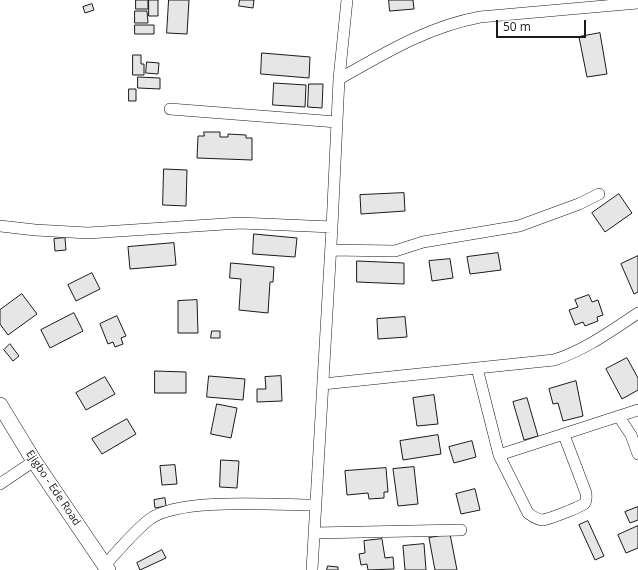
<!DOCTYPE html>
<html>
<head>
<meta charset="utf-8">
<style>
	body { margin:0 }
	#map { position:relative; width:638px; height:570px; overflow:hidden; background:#fff; font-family:"Open Sans",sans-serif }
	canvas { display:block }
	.scale { position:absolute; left:496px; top:20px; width:90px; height:18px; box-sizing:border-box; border:2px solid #1a1a1a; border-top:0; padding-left:5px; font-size:12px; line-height:14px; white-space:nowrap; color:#1a1a1a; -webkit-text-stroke:3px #fff; paint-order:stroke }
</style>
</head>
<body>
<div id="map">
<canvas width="638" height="570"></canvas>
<div class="scale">50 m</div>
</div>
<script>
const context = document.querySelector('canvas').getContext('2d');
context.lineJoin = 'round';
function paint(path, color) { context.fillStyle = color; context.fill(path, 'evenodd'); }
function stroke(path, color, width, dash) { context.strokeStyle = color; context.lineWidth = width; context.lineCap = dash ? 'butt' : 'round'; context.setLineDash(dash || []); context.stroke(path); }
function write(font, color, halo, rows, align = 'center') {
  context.font = font + ' "Open Sans",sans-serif'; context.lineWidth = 3; context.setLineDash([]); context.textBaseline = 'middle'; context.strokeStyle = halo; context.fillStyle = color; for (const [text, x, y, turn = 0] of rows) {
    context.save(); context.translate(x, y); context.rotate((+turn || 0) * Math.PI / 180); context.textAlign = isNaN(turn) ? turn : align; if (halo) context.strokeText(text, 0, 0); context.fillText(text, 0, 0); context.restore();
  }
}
const building = new Path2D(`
	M 136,0 L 148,0 L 148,9 L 136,9 Z
	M 149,0 L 158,0 L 158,16 L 149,16 Z
	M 169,0 L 189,0 L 187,34 L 167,33 Z
	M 240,0 L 254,0 L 253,8 L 239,6 Z
	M 389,0 L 413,0 L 414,9 L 390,11 Z
	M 92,4 L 94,10 L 85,13 L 83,7 Z
	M 135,11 L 147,11 L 148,23 L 135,23 Z
	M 135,25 L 154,25 L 154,34 L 135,34 Z
	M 600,33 L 607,74 L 587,77 L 579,37 Z
	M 262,53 L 310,57 L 309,78 L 261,74 Z
	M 133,55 L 141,55 L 141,64 L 144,64 L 144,75 L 133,75 Z
	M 147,62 L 159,63 L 158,74 L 146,73 Z
	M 138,77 L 160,78 L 160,89 L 138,88 Z
	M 274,83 L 306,85 L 305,107 L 273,105 Z
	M 309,84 L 323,84 L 322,108 L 308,107 Z
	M 129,89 L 136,89 L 136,101 L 129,101 Z
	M 204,132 L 220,132 L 220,137 L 228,137 L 228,134 L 246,135 L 246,138 L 252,138 L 252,160 L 197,158 L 198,136 L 204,136 Z
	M 164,169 L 187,170 L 186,206 L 163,205 Z
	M 404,193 L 405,211 L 361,214 L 360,195 Z
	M 619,194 L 632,213 L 605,232 L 592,213 Z
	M 254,234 L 297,238 L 295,257 L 253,254 Z
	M 65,238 L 66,250 L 55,251 L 54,239 Z
	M 174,243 L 176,265 L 130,269 L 128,247 Z
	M 498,253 L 501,270 L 470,274 L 467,257 Z
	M 638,256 L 638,292 L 634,294 L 621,264 Z
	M 450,259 L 453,278 L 432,281 L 429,261 Z
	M 357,261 L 404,263 L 404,284 L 357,282 Z
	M 231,263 L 274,267 L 273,282 L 270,282 L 268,313 L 239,310 L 241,279 L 230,278 Z
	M 92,273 L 100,289 L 76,301 L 68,285 Z
	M 22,294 L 37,314 L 8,335 L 0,324 L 0,310 Z
	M 589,295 L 592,302 L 598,300 L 603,315 L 597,317 L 598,321 L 585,326 L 583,322 L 575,325 L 569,310 L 578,307 L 575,300 Z
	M 197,300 L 198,333 L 178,333 L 178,301 Z
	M 74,313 L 83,331 L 50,348 L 41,330 Z
	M 117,316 L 126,336 L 121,338 L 123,344 L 115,347 L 113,342 L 108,344 L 100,324 Z
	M 405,317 L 407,337 L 378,339 L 377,319 Z
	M 212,331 L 220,331 L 220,338 L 211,338 Z
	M 10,344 L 19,356 L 13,361 L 4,350 Z
	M 627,358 L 638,378 L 638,390 L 622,399 L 606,369 Z
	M 155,371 L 186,372 L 186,393 L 155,393 Z
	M 209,376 L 245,379 L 243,400 L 207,397 Z
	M 281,376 L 282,401 L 257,402 L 257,389 L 266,389 L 265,377 Z
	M 105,377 L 115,394 L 86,410 L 76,393 Z
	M 576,381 L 583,416 L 563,421 L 558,403 L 553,404 L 549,389 Z
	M 434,395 L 438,424 L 417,426 L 413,398 Z
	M 527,398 L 538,436 L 524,440 L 513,402 Z
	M 217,404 L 237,408 L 231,438 L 211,434 Z
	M 127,419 L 136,434 L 102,454 L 92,439 Z
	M 438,435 L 441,454 L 403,460 L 400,441 Z
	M 472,441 L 476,457 L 454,463 L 449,447 Z
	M 221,460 L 239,461 L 237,488 L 220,487 Z
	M 175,465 L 177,484 L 162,485 L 160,466 Z
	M 414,467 L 418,504 L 398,506 L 393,469 Z
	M 386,468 L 388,492 L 384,492 L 384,498 L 369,499 L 368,493 L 347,495 L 345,471 Z
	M 475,489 L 480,510 L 461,514 L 456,494 Z
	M 165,498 L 166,506 L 155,508 L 154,500 Z
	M 638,507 L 638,520 L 630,523 L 625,512 Z
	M 588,521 L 604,556 L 595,560 L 579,525 Z
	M 638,526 L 638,548 L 626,553 L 618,535 Z
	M 450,534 L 457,570 L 435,570 L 429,538 Z
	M 382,539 L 385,558 L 393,557 L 394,569 L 368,570 L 367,564 L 361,565 L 359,554 L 365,553 L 364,541 Z
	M 424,544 L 426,570 L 405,570 L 403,546 Z
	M 162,550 L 166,558 L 140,570 L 137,563 Z
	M 328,566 L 338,567 L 338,570 L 327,570 Z`);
const minor = new Path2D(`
	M 339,79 C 385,53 427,27 480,17 L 638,3
	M 170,109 L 337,122
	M 0,226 L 35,230 L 88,233 L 240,223 L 332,227
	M 331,250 L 395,251 L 423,242 L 519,226 L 579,204 L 599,194
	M 477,368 L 499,455 L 528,513 C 532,516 537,520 543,520 C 549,519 581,507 585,503 C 587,500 586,496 586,493 L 564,435
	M 323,384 L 554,360 C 585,350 611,331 638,313
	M 619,417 L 631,435 L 638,454
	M 499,455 L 638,410
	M 0,484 L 34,461
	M 314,533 L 461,530
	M 105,565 C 118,551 134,531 150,519 C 180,497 277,505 316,505
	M 312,570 L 332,227 L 339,79 L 347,0`);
const secondary = new Path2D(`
	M 0,405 L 34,461 L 108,570`);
const streetNames = [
	["Ejigbo - Ede Road",53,488,56]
];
paint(building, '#e6e6e6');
stroke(building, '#1a1a1a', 1);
stroke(minor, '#1a1a1a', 12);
stroke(secondary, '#1a1a1a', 16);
stroke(minor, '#fff', 11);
stroke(secondary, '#fff', 15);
write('11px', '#1a1a1a', '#fff', streetNames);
</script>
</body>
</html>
